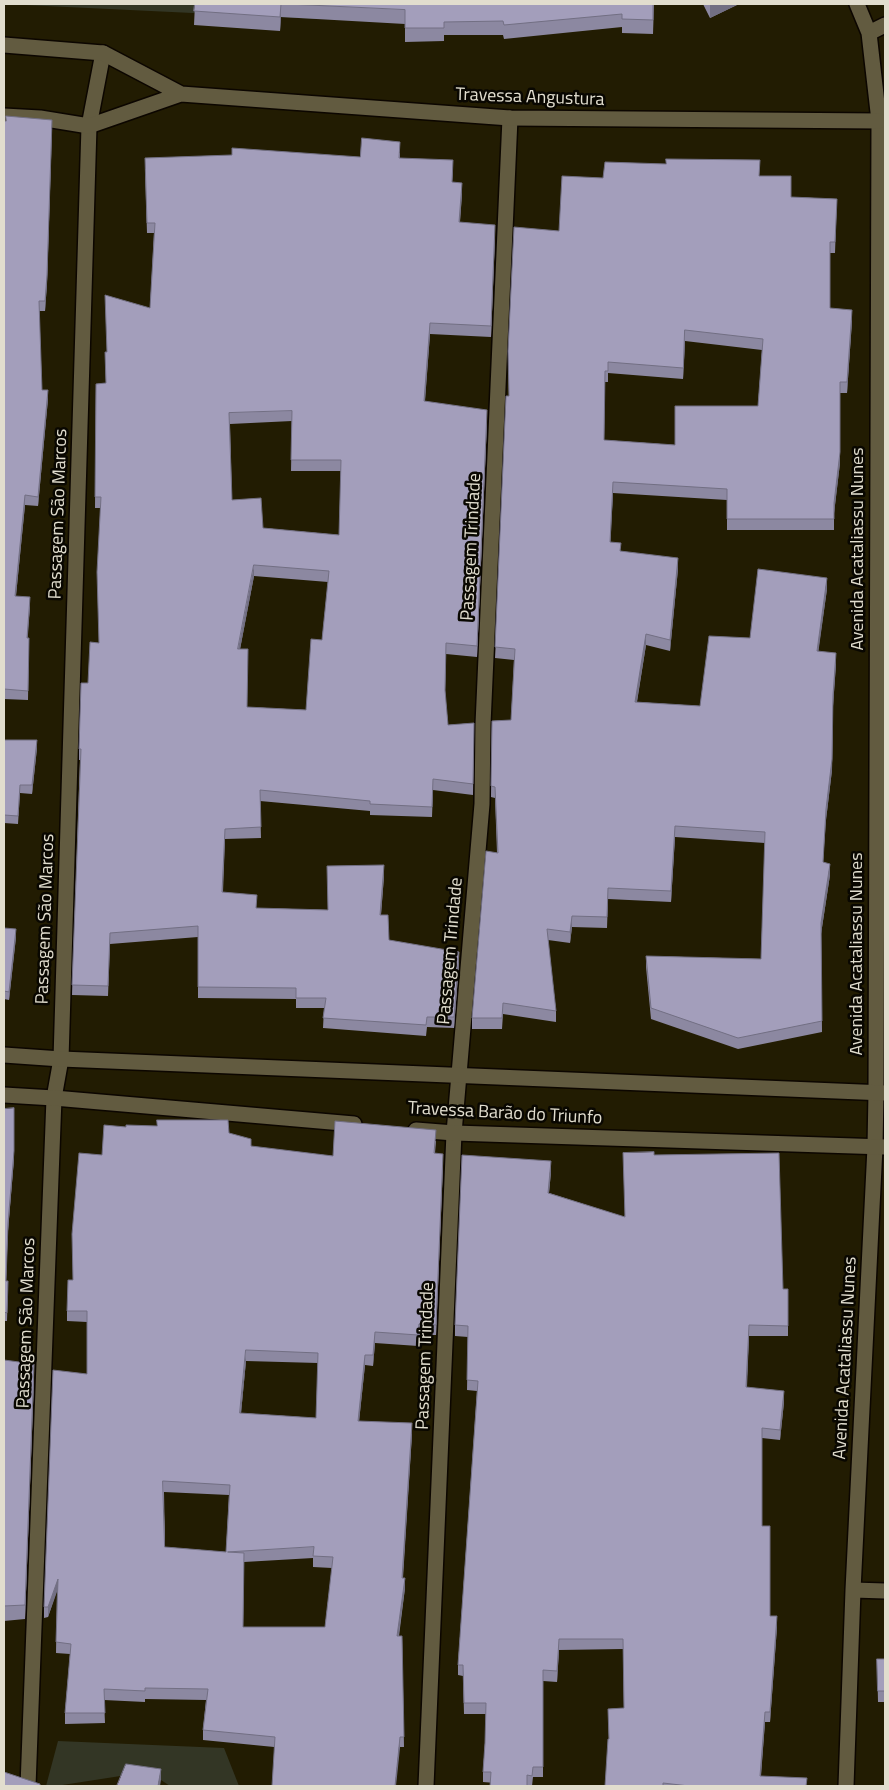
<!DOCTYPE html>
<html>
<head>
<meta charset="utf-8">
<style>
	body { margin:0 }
	#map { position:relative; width:889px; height:1790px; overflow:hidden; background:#221c02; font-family:"Titillium Web",sans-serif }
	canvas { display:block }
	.frame { position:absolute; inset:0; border:5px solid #e1ddce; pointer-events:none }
</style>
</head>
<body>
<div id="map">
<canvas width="889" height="1790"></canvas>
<div class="frame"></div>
</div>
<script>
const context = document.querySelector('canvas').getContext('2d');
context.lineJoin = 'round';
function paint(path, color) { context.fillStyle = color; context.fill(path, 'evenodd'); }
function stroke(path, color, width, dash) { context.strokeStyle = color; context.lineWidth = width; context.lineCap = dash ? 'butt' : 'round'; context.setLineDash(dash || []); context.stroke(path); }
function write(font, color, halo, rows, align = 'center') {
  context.font = font + ' "Titillium Web",sans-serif'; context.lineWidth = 5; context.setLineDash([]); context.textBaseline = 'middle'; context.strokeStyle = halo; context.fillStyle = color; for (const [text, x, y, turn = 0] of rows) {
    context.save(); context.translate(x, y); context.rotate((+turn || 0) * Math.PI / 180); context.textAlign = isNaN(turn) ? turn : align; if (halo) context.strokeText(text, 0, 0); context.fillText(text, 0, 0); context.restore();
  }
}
const green = new Path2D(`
	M 4,4 L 319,4 L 318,19 Z
	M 58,1741 L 224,1748 L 239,1786 L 170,1786 L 161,1780 L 127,1775 L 56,1786 L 46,1786 Z`);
const street = new Path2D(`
	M 869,33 L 885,25
	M 853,1590 L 885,1591
	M 28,1786 L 54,1098 L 61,1059 L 89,126 L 103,53
	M 426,1786 L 454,1133 L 482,804 L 483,724 L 510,118
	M 846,1786 L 853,1590 L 875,1147 L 876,1092 L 879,121 L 869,33 L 857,4`);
const secondary = new Path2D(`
	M 4,45 L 103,53 L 181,94
	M 4,116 L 40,118 L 89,126 L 181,94 L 510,118 L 879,121
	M 4,1055 L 61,1059 L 885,1093
	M 4,1095 L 54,1098 L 354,1124
	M 416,1130 L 454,1133 L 885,1147`);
const wall = new Path2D(`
	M 195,4 L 654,4 L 653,34 L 622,33 L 622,27 L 504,39 L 503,35 L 444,35 L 444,41 L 405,42 L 405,24 L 281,17 L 280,31 L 194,25 Z
	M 703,4 L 739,4 L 710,18 Z
	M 4,121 L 52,129 L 47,284 L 45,311 L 39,311 L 42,390 L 48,399 L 38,506 L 25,505 L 16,596 L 30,607 L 27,638 L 29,638 L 28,700 L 4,699 Z
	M 400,153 L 400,158 L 453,171 L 452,182 L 462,194 L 460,222 L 495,236 L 491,337 L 430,334 L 425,401 L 487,421 L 477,657 L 446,654 L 445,692 L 448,725 L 474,723 L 473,795 L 433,790 L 432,817 L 370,815 L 370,811 L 260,801 L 261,838 L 225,839 L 223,892 L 257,908 L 328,910 L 384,876 L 381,915 L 389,940 L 459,963 L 454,1028 L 427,1027 L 426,1036 L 323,1028 L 324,1008 L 296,1008 L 296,999 L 198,998 L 198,937 L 110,944 L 108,996 L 72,995 L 80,760 L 79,760 L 79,749 L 88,683 L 99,643 L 100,508 L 95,508 L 96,384 L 106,383 L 105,352 L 107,352 L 150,308 L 154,233 L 147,233 L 145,169 L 360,157 ZM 292,421 L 291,471 L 341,471 L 339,535 L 263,528 L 232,500 L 230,424 ZM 254,576 L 328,582 L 322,640 L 306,710 L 247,707 L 240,649 Z
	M 759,176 L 791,197 L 837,199 L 835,253 L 830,253 L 830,308 L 852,321 L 847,393 L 840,393 L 840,463 L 834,513 L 834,530 L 727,530 L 727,500 L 613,493 L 610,542 L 621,551 L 678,569 L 670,651 L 646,645 L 637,702 L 700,706 L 750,638 L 827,589 L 818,652 L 836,664 L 833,706 L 832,770 L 826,820 L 823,862 L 830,875 L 821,934 L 822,1032 L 738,1049 L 651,1019 L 646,967 L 646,956 L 761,959 L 765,843 L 675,837 L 671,902 L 608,899 L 607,928 L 572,927 L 570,943 L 548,940 L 556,1011 L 556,1022 L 503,1014 L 502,1029 L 472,1029 L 472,1018 L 497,853 L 495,798 L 491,797 L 492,721 L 511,720 L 514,660 L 495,658 L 509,396 L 559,231 L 603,178 ZM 685,341 L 762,350 L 758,406 L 675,445 L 604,440 L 605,382 L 608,382 L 608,373 L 683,379 Z
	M 4,740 L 37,748 L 32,794 L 20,793 L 18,824 L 4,823 Z
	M 4,928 L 16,937 L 9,1000 L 4,999 Z
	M 4,1109 L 14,1159 L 8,1231 L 6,1281 L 8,1289 L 7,1321 L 4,1321 Z
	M 126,1127 L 229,1133 L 251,1147 L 333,1156 L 436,1141 L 435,1153 L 443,1164 L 436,1335 L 419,1335 L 418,1346 L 375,1343 L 373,1366 L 365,1365 L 359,1421 L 412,1434 L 403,1578 L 405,1588 L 399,1636 L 402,1636 L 404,1747 L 274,1747 L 203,1740 L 203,1730 L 206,1700 L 145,1699 L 145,1702 L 104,1700 L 105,1723 L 65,1724 L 65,1713 L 70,1654 L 56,1653 L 57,1590 L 48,1617 L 44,1618 L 44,1607 L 87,1374 L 87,1322 L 67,1321 L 67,1311 L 73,1280 L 102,1155 ZM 246,1361 L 318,1363 L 316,1418 L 241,1413 ZM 164,1492 L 229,1495 L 226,1552 L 165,1547 ZM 313,1558 L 313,1567 L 332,1568 L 325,1627 L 243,1627 L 244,1562 Z
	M 654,1155 L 783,1289 L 788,1289 L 788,1336 L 749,1336 L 747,1387 L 784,1402 L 780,1440 L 762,1438 L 762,1526 L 770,1616 L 777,1627 L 770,1722 L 765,1722 L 761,1776 L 807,1786 L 605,1786 L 609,1739 L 608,1709 L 624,1708 L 623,1649 L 559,1650 L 557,1682 L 543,1681 L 543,1777 L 533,1777 L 532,1786 L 483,1782 L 483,1772 L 485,1743 L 486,1714 L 464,1714 L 463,1676 L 458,1675 L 458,1665 L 477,1391 L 467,1390 L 468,1337 L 455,1336 L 455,1325 L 551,1172 L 549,1193 L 624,1217 Z
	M 4,1360 L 34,1379 L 25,1619 L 4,1621 Z
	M 877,1659 L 885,1659 L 885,1702 L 878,1702 Z`);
const shadedWall = new Path2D(`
	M 281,4 L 281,17 L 280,31 L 280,17 Z
	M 710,4 L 739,4 L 710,18 Z
	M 52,129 L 47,284 L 45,311 L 45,301 Z
	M 462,183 L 462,194 L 459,233 L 459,222 Z
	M 495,225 L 495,236 L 491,337 L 491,326 Z
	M 852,310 L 852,321 L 847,393 L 847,382 Z
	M 430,323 L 430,334 L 424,412 L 424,401 Z
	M 685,330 L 685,341 L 683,379 L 683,368 Z
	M 48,390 L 48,399 L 38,506 L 38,497 Z
	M 487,410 L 487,421 L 477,657 L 477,646 Z
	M 840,452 L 840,463 L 834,514 L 834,503 Z
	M 613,482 L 613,493 L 610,553 L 610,542 Z
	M 25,495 L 25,505 L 15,605 L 15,596 Z
	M 678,558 L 678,569 L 670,651 L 670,640 Z
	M 254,565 L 254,576 L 238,660 L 238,649 Z
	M 827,578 L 827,589 L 817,662 L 817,651 Z
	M 30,597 L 30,607 L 27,648 L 27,638 Z
	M 646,634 L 646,645 L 635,713 L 635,702 Z
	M 836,653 L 836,664 L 833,706 L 832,770 L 826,820 L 823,873 L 833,695 Z
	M 37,740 L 37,748 L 32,794 L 32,785 Z
	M 675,826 L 675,837 L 671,902 L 671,891 Z
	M 830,864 L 830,875 L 821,934 L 821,923 Z
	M 384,865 L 384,876 L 380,926 L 380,915 Z
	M 572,916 L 572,927 L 570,943 L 570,932 Z
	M 16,929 L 16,937 L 9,1000 L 9,992 Z
	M 459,952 L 459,963 L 454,1028 L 454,1017 Z
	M 14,1151 L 14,1159 L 8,1231 L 8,1223 Z
	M 443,1154 L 443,1164 L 436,1335 L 436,1325 Z
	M 551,1161 L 551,1172 L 548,1203 L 548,1193 Z
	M 749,1325 L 749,1336 L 746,1397 L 746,1387 Z
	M 375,1332 L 375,1343 L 373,1366 L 373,1355 Z
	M 246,1350 L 246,1361 L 240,1424 L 240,1413 Z
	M 365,1355 L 365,1365 L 358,1432 L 358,1421 Z
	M 34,1364 L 34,1379 L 25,1619 L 25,1605 Z
	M 784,1391 L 784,1402 L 780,1440 L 780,1430 Z
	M 412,1423 L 412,1434 L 402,1588 L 402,1578 Z
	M 405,1578 L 405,1588 L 397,1647 L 397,1636 Z
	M 58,1579 L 58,1589 L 48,1617 L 48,1607 Z
	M 777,1616 L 777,1627 L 770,1722 L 770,1712 Z
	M 559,1639 L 559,1650 L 557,1682 L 557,1671 Z
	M 765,1712 L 765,1722 L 760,1786 L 760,1776 Z
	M 400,1737 L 400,1748 L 396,1786 L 395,1786 Z
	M 161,1769 L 161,1780 L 160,1786 L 158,1786 Z`);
const building = new Path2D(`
	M 195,4 L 281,4 L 280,17 L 194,11 Z
	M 288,4 L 653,4 L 653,20 L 622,19 L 622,14 L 504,25 L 503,21 L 444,22 L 444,28 L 405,28 L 405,10 Z
	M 6,116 L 52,120 L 47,275 L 45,301 L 39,301 L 42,390 L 48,390 L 38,497 L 25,495 L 15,596 L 30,597 L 27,638 L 29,638 L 28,691 L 4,689 L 4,121 L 6,121 Z
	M 362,138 L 400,142 L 399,158 L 453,160 L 452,182 L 462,183 L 459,222 L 495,225 L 491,326 L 430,323 L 424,401 L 487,410 L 477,646 L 446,643 L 445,690 L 448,725 L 474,723 L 473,784 L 433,779 L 432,807 L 370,804 L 370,801 L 260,790 L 261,827 L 225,829 L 222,892 L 257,895 L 256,908 L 328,910 L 327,866 L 384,865 L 380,915 L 388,915 L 389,940 L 459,952 L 454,1017 L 427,1017 L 426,1025 L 323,1018 L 326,998 L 296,998 L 296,988 L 198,987 L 198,926 L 110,933 L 108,986 L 72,985 L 81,749 L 79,749 L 81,683 L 88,683 L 90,642 L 99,643 L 97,572 L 101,497 L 95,497 L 96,384 L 106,383 L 105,352 L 107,352 L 105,295 L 150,308 L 155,223 L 147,223 L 145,158 L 232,155 L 232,148 L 360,157 ZM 292,411 L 291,460 L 341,460 L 339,535 L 263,528 L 261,498 L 232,500 L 229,413 ZM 254,565 L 329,571 L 322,640 L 311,639 L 306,710 L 247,707 L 248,649 L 238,649 Z
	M 666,159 L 760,160 L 759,176 L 791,176 L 791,197 L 837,199 L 835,242 L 830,242 L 830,308 L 852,310 L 847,382 L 840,382 L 840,452 L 834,503 L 834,519 L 727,519 L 727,489 L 613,482 L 610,542 L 621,543 L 620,551 L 678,558 L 670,640 L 646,634 L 635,702 L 700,706 L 709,636 L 750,638 L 758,569 L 827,578 L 817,651 L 836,653 L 833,695 L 832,759 L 826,809 L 823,862 L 830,864 L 821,923 L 822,1021 L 738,1038 L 651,1008 L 646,956 L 761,959 L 765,832 L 675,826 L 671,891 L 608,888 L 607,917 L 572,916 L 570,932 L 547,929 L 556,1011 L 503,1003 L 502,1018 L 472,1018 L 486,851 L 498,853 L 495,787 L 491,786 L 492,721 L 511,720 L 515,649 L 495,647 L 506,396 L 509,396 L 508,351 L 514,227 L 559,231 L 562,176 L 603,178 L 605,162 L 666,164 ZM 685,330 L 763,339 L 758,406 L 675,406 L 675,445 L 604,440 L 605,371 L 608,371 L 608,362 L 683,368 Z
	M 4,740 L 37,740 L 32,785 L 20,785 L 18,816 L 4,815 Z
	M 4,928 L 16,929 L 9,992 L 4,991 Z
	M 14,1108 L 14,1151 L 8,1223 L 6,1281 L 8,1281 L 7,1313 L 4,1312 L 4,1109 Z
	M 157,1120 L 228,1120 L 229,1133 L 251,1139 L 251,1146 L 333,1156 L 335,1121 L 436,1130 L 434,1153 L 443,1154 L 436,1325 L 419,1324 L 418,1335 L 375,1332 L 373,1355 L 365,1355 L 358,1421 L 412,1423 L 402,1578 L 405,1578 L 397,1636 L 402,1636 L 404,1737 L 400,1737 L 395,1786 L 272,1786 L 275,1737 L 203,1730 L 208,1689 L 145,1688 L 145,1691 L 104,1689 L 105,1713 L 65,1713 L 71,1644 L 56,1642 L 58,1579 L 48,1607 L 44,1607 L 53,1370 L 87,1374 L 87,1311 L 67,1311 L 68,1280 L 73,1280 L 72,1234 L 79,1153 L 102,1155 L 104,1125 L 126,1127 L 126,1125 L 157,1126 ZM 246,1350 L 318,1353 L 316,1418 L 240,1413 ZM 163,1481 L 230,1485 L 226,1552 L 165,1547 ZM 314,1547 L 313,1556 L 333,1557 L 325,1627 L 243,1627 L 244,1553 L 228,1552 Z
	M 654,1152 L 654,1155 L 779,1153 L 783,1289 L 788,1289 L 788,1326 L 749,1325 L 746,1387 L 784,1391 L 780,1430 L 762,1428 L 762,1526 L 770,1526 L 770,1616 L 777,1616 L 770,1712 L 765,1712 L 760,1776 L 807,1778 L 806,1786 L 689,1786 L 663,1783 L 663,1786 L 605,1786 L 608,1739 L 609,1739 L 608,1709 L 624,1708 L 623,1639 L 559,1639 L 557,1671 L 543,1670 L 543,1767 L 533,1767 L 532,1776 L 527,1775 L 527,1786 L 490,1786 L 491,1772 L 483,1772 L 485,1743 L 486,1703 L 464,1703 L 463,1665 L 458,1665 L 478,1381 L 467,1380 L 468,1326 L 455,1325 L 462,1155 L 551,1161 L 548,1193 L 625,1217 L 623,1153 Z
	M 4,1360 L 34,1364 L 25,1605 L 4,1606 Z
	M 877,1659 L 885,1659 L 885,1691 L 878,1691 Z
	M 126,1764 L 161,1769 L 158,1786 L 117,1786 Z
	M 4,1772 L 40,1784 L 40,1786 L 4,1786 Z`);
const streetNames = [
	["Travessa Angustura",530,98,2],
	["Passagem São Marcos",59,514,-88],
	["Passagem Trindade",472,547,-87],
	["Avenida Acataliassu Nunes",859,549,-90],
	["Passagem São Marcos",46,919,-88],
	["Passagem Trindade",451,951,-85],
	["Avenida Acataliassu Nunes",858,954,-90],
	["Travessa Barão do Triunfo",505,1114,3],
	["Passagem São Marcos",27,1323,-88],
	["Passagem Trindade",426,1356,-88],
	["Avenida Acataliassu Nunes",846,1358,-87]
];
paint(green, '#333625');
stroke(street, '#0c0600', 18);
stroke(secondary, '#0c0600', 18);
stroke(street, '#625b40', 15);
stroke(secondary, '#625b40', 15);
paint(wall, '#8c88a1');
paint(shadedWall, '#726f83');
paint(building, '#a39ebb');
stroke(building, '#726f83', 1);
write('18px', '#e1ddce', '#090701', streetNames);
</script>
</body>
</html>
